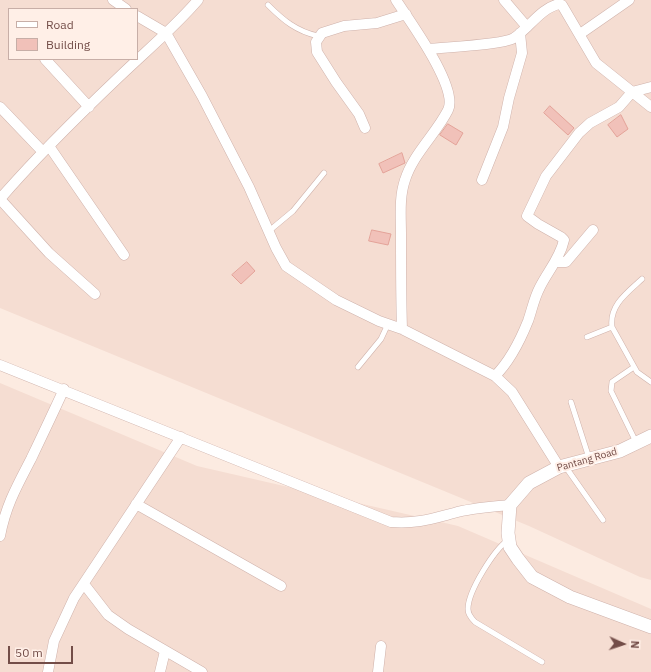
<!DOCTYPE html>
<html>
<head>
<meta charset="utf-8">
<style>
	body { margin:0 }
	#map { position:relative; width:651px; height:672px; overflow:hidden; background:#fcebe1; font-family:"IBM Plex Sans",sans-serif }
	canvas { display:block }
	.legend { position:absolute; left:8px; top:8px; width:130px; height:52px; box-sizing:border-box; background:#ffefe7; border:1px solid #c7aea7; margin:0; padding:5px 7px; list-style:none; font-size:12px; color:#734d48 }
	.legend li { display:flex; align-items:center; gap:8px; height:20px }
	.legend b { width:20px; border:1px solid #c7aea7 }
	.north { position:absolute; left:603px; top:624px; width:40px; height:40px; -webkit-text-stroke:3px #ffefe7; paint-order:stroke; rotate:93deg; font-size:11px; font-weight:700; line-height:16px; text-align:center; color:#734d48 }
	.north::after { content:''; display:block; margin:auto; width:14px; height:18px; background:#734d48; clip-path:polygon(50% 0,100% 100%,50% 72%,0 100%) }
	.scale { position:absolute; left:8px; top:646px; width:65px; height:18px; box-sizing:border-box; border:2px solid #734d48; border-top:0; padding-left:5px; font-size:12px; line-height:14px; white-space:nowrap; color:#734d48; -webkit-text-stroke:3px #ffefe7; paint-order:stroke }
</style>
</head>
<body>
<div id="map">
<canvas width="651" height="672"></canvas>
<ul class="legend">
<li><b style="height:5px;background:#fff"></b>Road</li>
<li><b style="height:11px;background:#f1c1b9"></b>Building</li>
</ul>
<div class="north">N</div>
<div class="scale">50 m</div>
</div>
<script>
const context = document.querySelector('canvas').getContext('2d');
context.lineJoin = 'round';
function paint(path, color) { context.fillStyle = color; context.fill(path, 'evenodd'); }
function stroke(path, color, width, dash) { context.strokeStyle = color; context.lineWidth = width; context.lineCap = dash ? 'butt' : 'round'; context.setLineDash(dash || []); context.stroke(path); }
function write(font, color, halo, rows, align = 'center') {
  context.font = font + ' "IBM Plex Sans",sans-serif'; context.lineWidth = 4; context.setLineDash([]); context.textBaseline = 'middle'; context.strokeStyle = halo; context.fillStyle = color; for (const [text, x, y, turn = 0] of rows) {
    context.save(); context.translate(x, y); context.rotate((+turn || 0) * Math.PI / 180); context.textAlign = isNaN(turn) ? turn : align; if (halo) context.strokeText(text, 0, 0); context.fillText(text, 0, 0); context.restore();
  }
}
const residential = new Path2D(`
	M 0,0 L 651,0 L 651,580 L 640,577 L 529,526 L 0,308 ZM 9,9 L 137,9 L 137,59 L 9,59 Z
	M 0,383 L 197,466 L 458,526 L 651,609 L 651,672 L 0,672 Z`);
const building = new Path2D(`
	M 550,106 L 574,128 L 568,135 L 544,113 Z
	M 621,115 L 628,129 L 617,137 L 608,125 Z
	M 448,124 L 463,133 L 456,145 L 440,135 Z
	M 402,153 L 405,163 L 383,173 L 379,164 Z
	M 372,230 L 391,234 L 388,245 L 369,241 Z
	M 247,262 L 255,271 L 241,284 L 232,275 Z`);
const service = new Path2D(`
	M 268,5 C 283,20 296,31 318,36
	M 269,231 L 293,211 L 324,173
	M 612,327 C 609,305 628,292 642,279
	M 587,337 L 612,327 L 637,372 L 651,382
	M 358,367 L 381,339 L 388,324
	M 634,367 L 612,382 L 611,391 L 636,442
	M 571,402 L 589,458
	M 565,466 L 603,520
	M 508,540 C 494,550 468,591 468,609 C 468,614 471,618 475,622 L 542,662`);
const minor = new Path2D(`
	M 113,0 L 126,9
	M 396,0 C 409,20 459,88 448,110 C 436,134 413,154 405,180 C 399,197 401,217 401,234 C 401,266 401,297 402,329
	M 504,0 L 527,27
	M 137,16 L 166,33 L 202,96 L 249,187 L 276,248 L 286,266 L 336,300 L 379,321 L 402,329 L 495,376 L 512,392 L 559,467
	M 580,34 L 629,0
	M 428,49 C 446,47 502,45 514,38 C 529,28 541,8 559,4 L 562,5 L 596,63 L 651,107
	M 45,59 L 89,107
	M 0,107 L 43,152
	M 365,128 L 359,114 L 336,82 L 317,52 L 316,42 L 322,33 L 344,26 L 377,23 L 406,14
	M 49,146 L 124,255
	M 482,180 L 503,127 L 509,98 L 522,53 L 520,33
	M 0,199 C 37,156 78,116 119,77 C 146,51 174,28 198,0
	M 0,199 L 49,253 L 95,294
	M 555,262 L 566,262 L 593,230
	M 0,365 L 391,522 C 416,524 431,519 454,513 C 472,508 491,507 510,505
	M 495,376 C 510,361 520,341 528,321 C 532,310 534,298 540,287 C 548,271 560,258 564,240 L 561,237 L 538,224 L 527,216 L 546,176 L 579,133 L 590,123 L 619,107 L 632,92 L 651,87
	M 136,504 L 281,586
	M 0,536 C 6,505 17,486 31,459 C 42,436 53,413 64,389
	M 84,584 L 108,615 L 128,629 L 202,672
	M 48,672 L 54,641 L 74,598 L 181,437
	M 160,672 L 165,651
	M 378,672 L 381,646`);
const tertiary = new Path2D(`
	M 651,436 L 620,451 L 559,467 L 529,483 L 510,505 L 508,533 L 510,547 L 518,559 L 532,577 L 570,597 L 651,627`);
const streetNames = [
	["Pantang Road",587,460,-16]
];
paint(residential, '#f5ddd2');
paint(building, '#f1c1b9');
stroke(building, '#e4a399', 1);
stroke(service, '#cfb2ab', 6);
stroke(minor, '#cfb2ab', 11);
stroke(tertiary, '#cfb2ab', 14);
stroke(service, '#fff', 5);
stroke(minor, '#fff', 10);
stroke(tertiary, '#fff', 13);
write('10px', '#734d48', '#ffefe7', streetNames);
</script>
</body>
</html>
